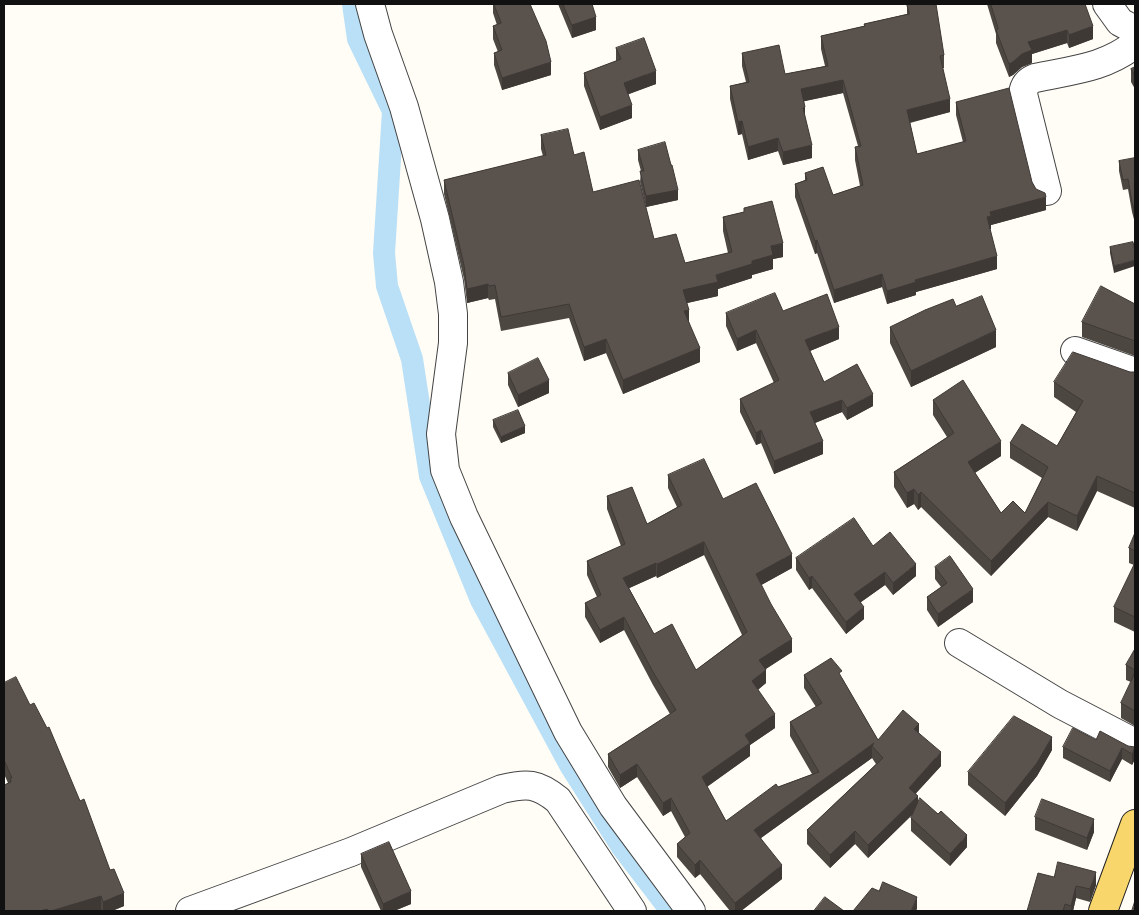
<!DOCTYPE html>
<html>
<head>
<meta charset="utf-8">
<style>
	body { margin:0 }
	#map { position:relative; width:1139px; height:915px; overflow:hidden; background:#fffdf5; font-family:"Source Serif 4",serif }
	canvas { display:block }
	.frame { position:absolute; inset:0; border:5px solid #111; pointer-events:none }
</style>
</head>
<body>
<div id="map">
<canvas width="1139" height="915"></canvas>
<div class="frame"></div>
</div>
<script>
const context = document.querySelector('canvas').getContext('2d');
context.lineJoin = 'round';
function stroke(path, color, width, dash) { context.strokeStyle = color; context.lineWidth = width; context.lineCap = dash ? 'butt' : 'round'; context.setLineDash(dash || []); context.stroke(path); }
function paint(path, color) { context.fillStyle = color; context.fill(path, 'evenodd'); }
const canal = new Path2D(`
	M 353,4 L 358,39 L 393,111 L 384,253 L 387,286 L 412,359 L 430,476 L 481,600 L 570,765 L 622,847 L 671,911`);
const minor = new Path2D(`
	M 370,4 L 378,34 L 404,107 L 435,219 L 449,282 L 453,314 L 453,343 L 441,434 L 445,470 L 464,517 L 568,732 L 613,806 L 691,911
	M 1107,4 L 1120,22 L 1135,30
	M 1047,191 L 1023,94 C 1024,85 1027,81 1035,78 C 1072,70 1105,68 1135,44
	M 1075,351 L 1135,372
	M 959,643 L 1060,704 L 1135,743
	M 190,911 L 351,852 L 502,789 C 527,783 537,783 558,800 L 632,911`);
const major = new Path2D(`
	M 1103,911 L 1135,824`);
const wall = new Path2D(`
	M 493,4 L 530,4 L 551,75 L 502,90 L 494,65 L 494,53 L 498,52 L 493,39 L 493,26 L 497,25 L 493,13 Z
	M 558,4 L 592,4 L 596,30 L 572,38 Z
	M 907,4 L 944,55 L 944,68 L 943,68 L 950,112 L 910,123 L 917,154 L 963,142 L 956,115 L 956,102 L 1032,182 L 1046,210 L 991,225 L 991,229 L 990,229 L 997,269 L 916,292 L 916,295 L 887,304 L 882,287 L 834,303 L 817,253 L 815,254 L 795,197 L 795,184 L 805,180 L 805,173 L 833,195 L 860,186 L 855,160 L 855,147 L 858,146 L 843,93 L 804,101 L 805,118 L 812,158 L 783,165 L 778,151 L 748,160 L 742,134 L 738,135 L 730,99 L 730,86 L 746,82 L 742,66 L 742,53 L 785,74 L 825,66 L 821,49 L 821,36 L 864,26 L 864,24 L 907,14 Z
	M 987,4 L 1085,4 L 1093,39 L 1069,48 L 1067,43 L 1032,54 L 1032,63 L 1022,67 L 1013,75 L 1009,77 L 996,43 L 996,34 Z
	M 616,48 L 656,84 L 628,94 L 632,118 L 600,130 L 584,86 L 584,73 L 616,61 Z
	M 1135,67 L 1135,89 L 1131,82 L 1131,69 Z
	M 541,135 L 574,155 L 593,192 L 685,263 L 728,253 L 723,231 L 723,217 L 744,212 L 744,208 L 783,257 L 773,259 L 773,269 L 752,275 L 752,278 L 718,289 L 718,296 L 687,303 L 689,322 L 700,362 L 623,394 L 606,353 L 584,361 L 569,318 L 501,331 L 495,299 L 489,300 L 488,298 L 467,303 L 464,279 L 444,194 L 444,180 L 543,156 L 541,149 Z
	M 638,150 L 671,165 L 678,200 L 646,207 L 640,182 L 641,171 L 638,160 Z
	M 1135,158 L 1135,223 L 1132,212 L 1128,189 L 1123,190 L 1119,171 L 1119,161 Z
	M 1133,242 L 1114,273 L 1110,253 L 1110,247 Z
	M 1135,304 L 1135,356 L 1082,337 L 1082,322 Z
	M 783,311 L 839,339 L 810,351 L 824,382 L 873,406 L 847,420 L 842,412 L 815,423 L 823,454 L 774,474 L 761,443 L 756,445 L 740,412 L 740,399 L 774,383 L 756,343 L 737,351 L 726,326 L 726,313 Z
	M 890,327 L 996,347 L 911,387 L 890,343 Z
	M 1130,372 L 1135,372 L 1135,508 L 1097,491 L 1077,531 L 1048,517 L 991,576 L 921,507 L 918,510 L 914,504 L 907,508 L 894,487 L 894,472 L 947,437 L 933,415 L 933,400 L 1001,456 L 975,473 L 1001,513 L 1025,513 L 1042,478 L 1010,458 L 1010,443 L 1057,446 L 1076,412 L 1054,397 L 1054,382 Z
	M 508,373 L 549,393 L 518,407 L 508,385 Z
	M 493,420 L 525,433 L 501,443 L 493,427 Z
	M 668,475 L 723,499 L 792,568 L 761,585 L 792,652 L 766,669 L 766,683 L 758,690 L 775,728 L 750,745 L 750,756 L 707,787 L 726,821 L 778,787 L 812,774 L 790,736 L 790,722 L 816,707 L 804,688 L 804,675 L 842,678 L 878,740 L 919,733 L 941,766 L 916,793 L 918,801 L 967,847 L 950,866 L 911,831 L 911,818 L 912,815 L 868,858 L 855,844 L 830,868 L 807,844 L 807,830 L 876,764 L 872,758 L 761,838 L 782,879 L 741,911 L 730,911 L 700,874 L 695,878 L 677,857 L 677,844 L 685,837 L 671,811 L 663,816 L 637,777 L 620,788 L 608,767 L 608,754 L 670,714 L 653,685 L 624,630 L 600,643 L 585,617 L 585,603 L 597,597 L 587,575 L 587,561 L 621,546 L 607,509 L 607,496 L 647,524 L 677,507 L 668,488 ZM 704,555 L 742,635 L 696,670 L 654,634 L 629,588 L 656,576 L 657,578 Z
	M 1135,533 L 1135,632 L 1114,622 L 1114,607 L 1134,565 L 1129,563 L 1129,548 Z
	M 873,546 L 916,576 L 893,595 L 885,585 L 861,602 L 864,619 L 846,634 L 812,588 L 809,590 L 796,570 L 796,558 Z
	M 935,567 L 973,602 L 938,627 L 927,610 L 927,597 L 941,587 L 935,579 Z
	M 1135,649 L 1135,726 L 1121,718 L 1121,703 L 1131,682 L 1126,680 L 1126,665 Z
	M 4,683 L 80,801 L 110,870 L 124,906 L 112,911 L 101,911 L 101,910 L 97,911 L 4,911 L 8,783 L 4,774 Z
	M 1096,740 L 1128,746 L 1135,759 L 1132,765 L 1122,759 L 1110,782 L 1063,758 L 1063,747 Z
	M 1052,750 L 1037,776 L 1005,816 L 968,785 L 968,772 Z
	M 1035,817 L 1094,832 L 1087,850 L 1035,830 Z
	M 361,854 L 411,904 L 394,911 L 381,911 L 361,867 Z
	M 1054,877 L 1096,885 L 1090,902 L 1076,898 L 1073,911 L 1027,911 Z`);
const shadedWall = new Path2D(`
	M 596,17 L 596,30 L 572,38 L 572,25 Z
	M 1093,26 L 1093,39 L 1069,48 L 1069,35 Z
	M 1067,30 L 1067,43 L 1032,54 L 1032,63 L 1022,67 L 1013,75 L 1009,77 L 1009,64 L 1028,42 Z
	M 551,62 L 551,75 L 502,90 L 502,78 Z
	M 656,71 L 656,84 L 624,96 L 624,83 Z
	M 843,80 L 843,93 L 801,102 L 801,89 Z
	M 950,99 L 950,112 L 907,123 L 907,110 Z
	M 632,105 L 632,118 L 600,130 L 600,117 Z
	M 805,107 L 805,120 L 803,108 Z
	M 742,121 L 742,134 L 738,135 L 738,122 Z
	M 778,138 L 778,151 L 748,160 L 748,147 Z
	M 812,145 L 812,158 L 783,165 L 783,152 Z
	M 678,190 L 678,200 L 646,207 L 646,196 Z
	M 1046,197 L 1046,210 L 991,225 L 991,229 L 987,230 L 987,217 L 990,212 Z
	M 817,240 L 817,253 L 815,254 L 815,241 Z
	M 783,243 L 783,257 L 773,259 L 773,269 L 752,275 L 752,278 L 718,289 L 718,296 L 683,304 L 683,290 L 752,261 L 771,246 Z
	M 997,256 L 997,269 L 916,292 L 916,295 L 887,304 L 887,291 L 915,280 Z
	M 1135,260 L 1135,266 L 1114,273 L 1114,266 Z
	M 882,274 L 882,287 L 834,303 L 834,290 Z
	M 488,284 L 488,298 L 467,303 L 467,289 Z
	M 689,310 L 689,324 L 684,311 Z
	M 839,327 L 839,339 L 805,353 L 805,340 Z
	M 756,330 L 756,343 L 737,351 L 737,339 Z
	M 996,330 L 996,347 L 911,387 L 911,371 Z
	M 606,339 L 606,353 L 584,361 L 584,347 Z
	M 700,348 L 700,362 L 623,394 L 623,380 Z
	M 549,380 L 549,393 L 518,407 L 518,395 Z
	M 873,394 L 873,406 L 847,420 L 847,408 Z
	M 842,400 L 842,412 L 810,425 L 810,412 Z
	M 525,426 L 525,433 L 501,443 L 501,437 Z
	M 761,430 L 761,443 L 756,445 L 756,433 Z
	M 823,441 L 823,454 L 774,474 L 774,461 Z
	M 1001,441 L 1001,456 L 968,477 L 968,462 Z
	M 1097,476 L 1097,491 L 1077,531 L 1077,516 Z
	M 914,489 L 914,504 L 907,508 L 907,493 Z
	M 921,492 L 921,507 L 918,510 L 918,495 Z
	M 1048,502 L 1048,517 L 991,576 L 991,561 Z
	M 704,542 L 704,555 L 657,578 L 657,564 Z
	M 792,554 L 792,568 L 756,588 L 756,574 Z
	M 656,563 L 656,576 L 623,591 L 623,578 Z
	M 916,564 L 916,576 L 893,595 L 893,583 Z
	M 885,572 L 885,585 L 854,607 L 854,594 Z
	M 812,576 L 812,588 L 809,590 L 809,578 Z
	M 973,589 L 973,602 L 938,627 L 938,614 Z
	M 864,607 L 864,619 L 846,634 L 846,622 Z
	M 624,617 L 624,630 L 600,643 L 600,630 Z
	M 792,639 L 792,652 L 759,673 L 759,660 Z
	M 766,670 L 766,683 L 752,694 L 752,681 Z
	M 775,714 L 775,728 L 750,745 L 750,756 L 702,790 L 702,777 L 745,735 Z
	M 919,724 L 919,737 L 914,729 Z
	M 1052,737 L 1052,750 L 1037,776 L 1005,816 L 1005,803 Z
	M 874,743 L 872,746 L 872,758 L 754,843 L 754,830 Z
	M 1135,747 L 1135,759 L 1132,765 L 1132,754 Z
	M 1122,748 L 1122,759 L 1110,782 L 1110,771 Z
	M 941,752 L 941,766 L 909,801 L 909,788 Z
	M 637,764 L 637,777 L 620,788 L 620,775 Z
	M 918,796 L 918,809 L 868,858 L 868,845 Z
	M 671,798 L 671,811 L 663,816 L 663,803 Z
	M 1094,819 L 1094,832 L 1087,850 L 1087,838 Z
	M 855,831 L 855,844 L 830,868 L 830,855 Z
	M 967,835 L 967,847 L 950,866 L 950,854 Z
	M 700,860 L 700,874 L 695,878 L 695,865 Z
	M 782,865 L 782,879 L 741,911 L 735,911 L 735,903 Z
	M 1096,872 L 1096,885 L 1090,902 L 1090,889 Z
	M 1076,886 L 1076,898 L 1073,911 L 1071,911 L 1071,906 Z
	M 411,891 L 411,904 L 394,911 L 383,911 L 383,904 Z
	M 124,893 L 124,906 L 112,911 L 103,911 L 103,902 Z
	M 101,896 L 101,910 L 97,911 L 51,911 Z
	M 917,897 L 917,909 L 916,911 L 911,911 Z`);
const building = new Path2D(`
	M 494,4 L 530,4 L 546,41 L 551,62 L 502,78 L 494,53 L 502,50 L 493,26 L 501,23 Z
	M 563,4 L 592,4 L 596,17 L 572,25 Z
	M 907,4 L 936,4 L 944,55 L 940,56 L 950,99 L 907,110 L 917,154 L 966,141 L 956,102 L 1009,88 L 1032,182 L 1036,189 L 1045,193 L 1046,197 L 990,212 L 991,216 L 987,217 L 997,256 L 915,280 L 916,282 L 887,291 L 882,274 L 834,290 L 817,240 L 815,241 L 795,184 L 807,180 L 805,173 L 823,167 L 833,195 L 863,185 L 855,147 L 861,146 L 843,80 L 801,89 L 805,107 L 803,108 L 812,145 L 783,152 L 778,138 L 748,147 L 742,121 L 738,122 L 730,86 L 749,82 L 742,53 L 779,45 L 785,74 L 828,66 L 821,36 L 865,26 L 864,24 L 909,14 Z
	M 991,4 L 1085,4 L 1093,26 L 1069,35 L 1067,30 L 1028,42 L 1032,50 L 1022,54 L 1013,62 L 1009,64 L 996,30 L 998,29 Z
	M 644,38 L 656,71 L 624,83 L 632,105 L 600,117 L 584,73 L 621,59 L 616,48 Z
	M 1135,67 L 1135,76 L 1131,69 Z
	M 568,129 L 574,155 L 584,152 L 593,192 L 639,180 L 654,239 L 676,234 L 685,263 L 732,252 L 723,217 L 744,212 L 744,208 L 772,201 L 783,243 L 771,246 L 773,255 L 752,261 L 752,264 L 716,275 L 718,282 L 683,290 L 689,310 L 684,311 L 700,348 L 623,380 L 606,339 L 584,347 L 569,304 L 501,317 L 495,285 L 489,286 L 488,284 L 467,289 L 464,265 L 444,180 L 546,155 L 541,135 Z
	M 665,142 L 671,165 L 672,165 L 678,190 L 646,196 L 640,171 L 644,171 L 638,150 Z
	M 1135,158 L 1135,213 L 1132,202 L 1128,179 L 1123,180 L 1119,161 Z
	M 1133,242 L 1135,252 L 1135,260 L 1114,266 L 1110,247 Z
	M 1101,286 L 1135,304 L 1135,341 L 1082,322 Z
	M 775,293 L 783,311 L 827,294 L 839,327 L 805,340 L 824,382 L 857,364 L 873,394 L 847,408 L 842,400 L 810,412 L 823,441 L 774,461 L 761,430 L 756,433 L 740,399 L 779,380 L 756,330 L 737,339 L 726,313 Z
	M 982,296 L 996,330 L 911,371 L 890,327 L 925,310 L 953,299 L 956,306 Z
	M 1073,352 L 1130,372 L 1135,372 L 1135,493 L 1097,476 L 1077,516 L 1048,502 L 991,561 L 921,492 L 918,495 L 914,489 L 907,493 L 894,472 L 954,433 L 933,400 L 963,380 L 1001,441 L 968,462 L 1001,513 L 1013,501 L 1025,513 L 1048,467 L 1010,443 L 1022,424 L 1057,446 L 1083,401 L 1054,382 Z
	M 538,358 L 549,380 L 518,395 L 508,373 Z
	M 518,410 L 525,426 L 501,437 L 493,420 Z
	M 704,459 L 723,499 L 756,483 L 792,554 L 756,574 L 771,604 L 792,639 L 759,660 L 766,670 L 752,681 L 775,714 L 745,735 L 750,743 L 702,777 L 726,821 L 776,784 L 778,787 L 819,772 L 790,722 L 822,703 L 804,675 L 831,658 L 842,671 L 839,673 L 878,740 L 903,710 L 919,724 L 914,729 L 941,752 L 909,788 L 918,796 L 868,845 L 855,831 L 830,855 L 807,830 L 883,758 L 872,746 L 874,743 L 754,830 L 782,865 L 735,903 L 700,860 L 695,865 L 677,844 L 690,833 L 671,798 L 663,803 L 637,764 L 620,775 L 608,754 L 676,710 L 653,672 L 624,617 L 600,630 L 585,603 L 601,595 L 587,561 L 625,544 L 607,496 L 632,487 L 647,524 L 682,505 L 668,475 ZM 704,542 L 747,632 L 696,670 L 672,624 L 654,634 L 623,578 L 656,563 L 657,564 Z
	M 854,518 L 873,546 L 890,532 L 916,564 L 893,583 L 885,572 L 854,594 L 864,607 L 846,622 L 812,576 L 809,578 L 796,558 Z
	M 1135,533 L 1135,551 L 1129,548 Z
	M 950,556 L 973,589 L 938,614 L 927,597 L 947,583 L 935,567 Z
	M 1135,563 L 1135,617 L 1114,607 Z
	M 1135,649 L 1135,670 L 1126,665 Z
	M 1135,673 L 1135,711 L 1121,703 Z
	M 16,677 L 30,705 L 34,703 L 47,728 L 49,727 L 80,801 L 84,799 L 110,870 L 114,869 L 124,893 L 103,902 L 101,896 L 51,911 L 49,911 L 47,909 L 40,911 L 4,911 L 4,785 L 11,782 L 10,778 L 12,778 L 4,760 L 4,683 Z
	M 1014,716 L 1052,737 L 1037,763 L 1005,803 L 968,772 Z
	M 1073,728 L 1096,740 L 1100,731 L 1128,746 L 1135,747 L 1132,754 L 1122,748 L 1110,771 L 1063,747 Z
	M 920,798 L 938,814 L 941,811 L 967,835 L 950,854 L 911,818 Z
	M 1042,799 L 1094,819 L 1087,838 L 1035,817 Z
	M 389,842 L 411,891 L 383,904 L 361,854 Z
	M 1058,862 L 1096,872 L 1090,889 L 1076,886 L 1071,906 L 1065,904 L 1063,911 L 1027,911 L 1038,873 L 1054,877 Z
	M 883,882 L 917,897 L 911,911 L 853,911 L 872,888 L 879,891 Z
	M 825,897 L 844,911 L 814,911 Z
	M 1135,901 L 1135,911 L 1132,911 Z`);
stroke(canal, '#b9e0f7', 22);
stroke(minor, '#444', 30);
stroke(major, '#222', 30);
stroke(minor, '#fff', 28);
stroke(major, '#f9d66b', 28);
paint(wall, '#4d4742');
paint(shadedWall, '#3f3936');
paint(building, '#5a524d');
stroke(building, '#3f3936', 1);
</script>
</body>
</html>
